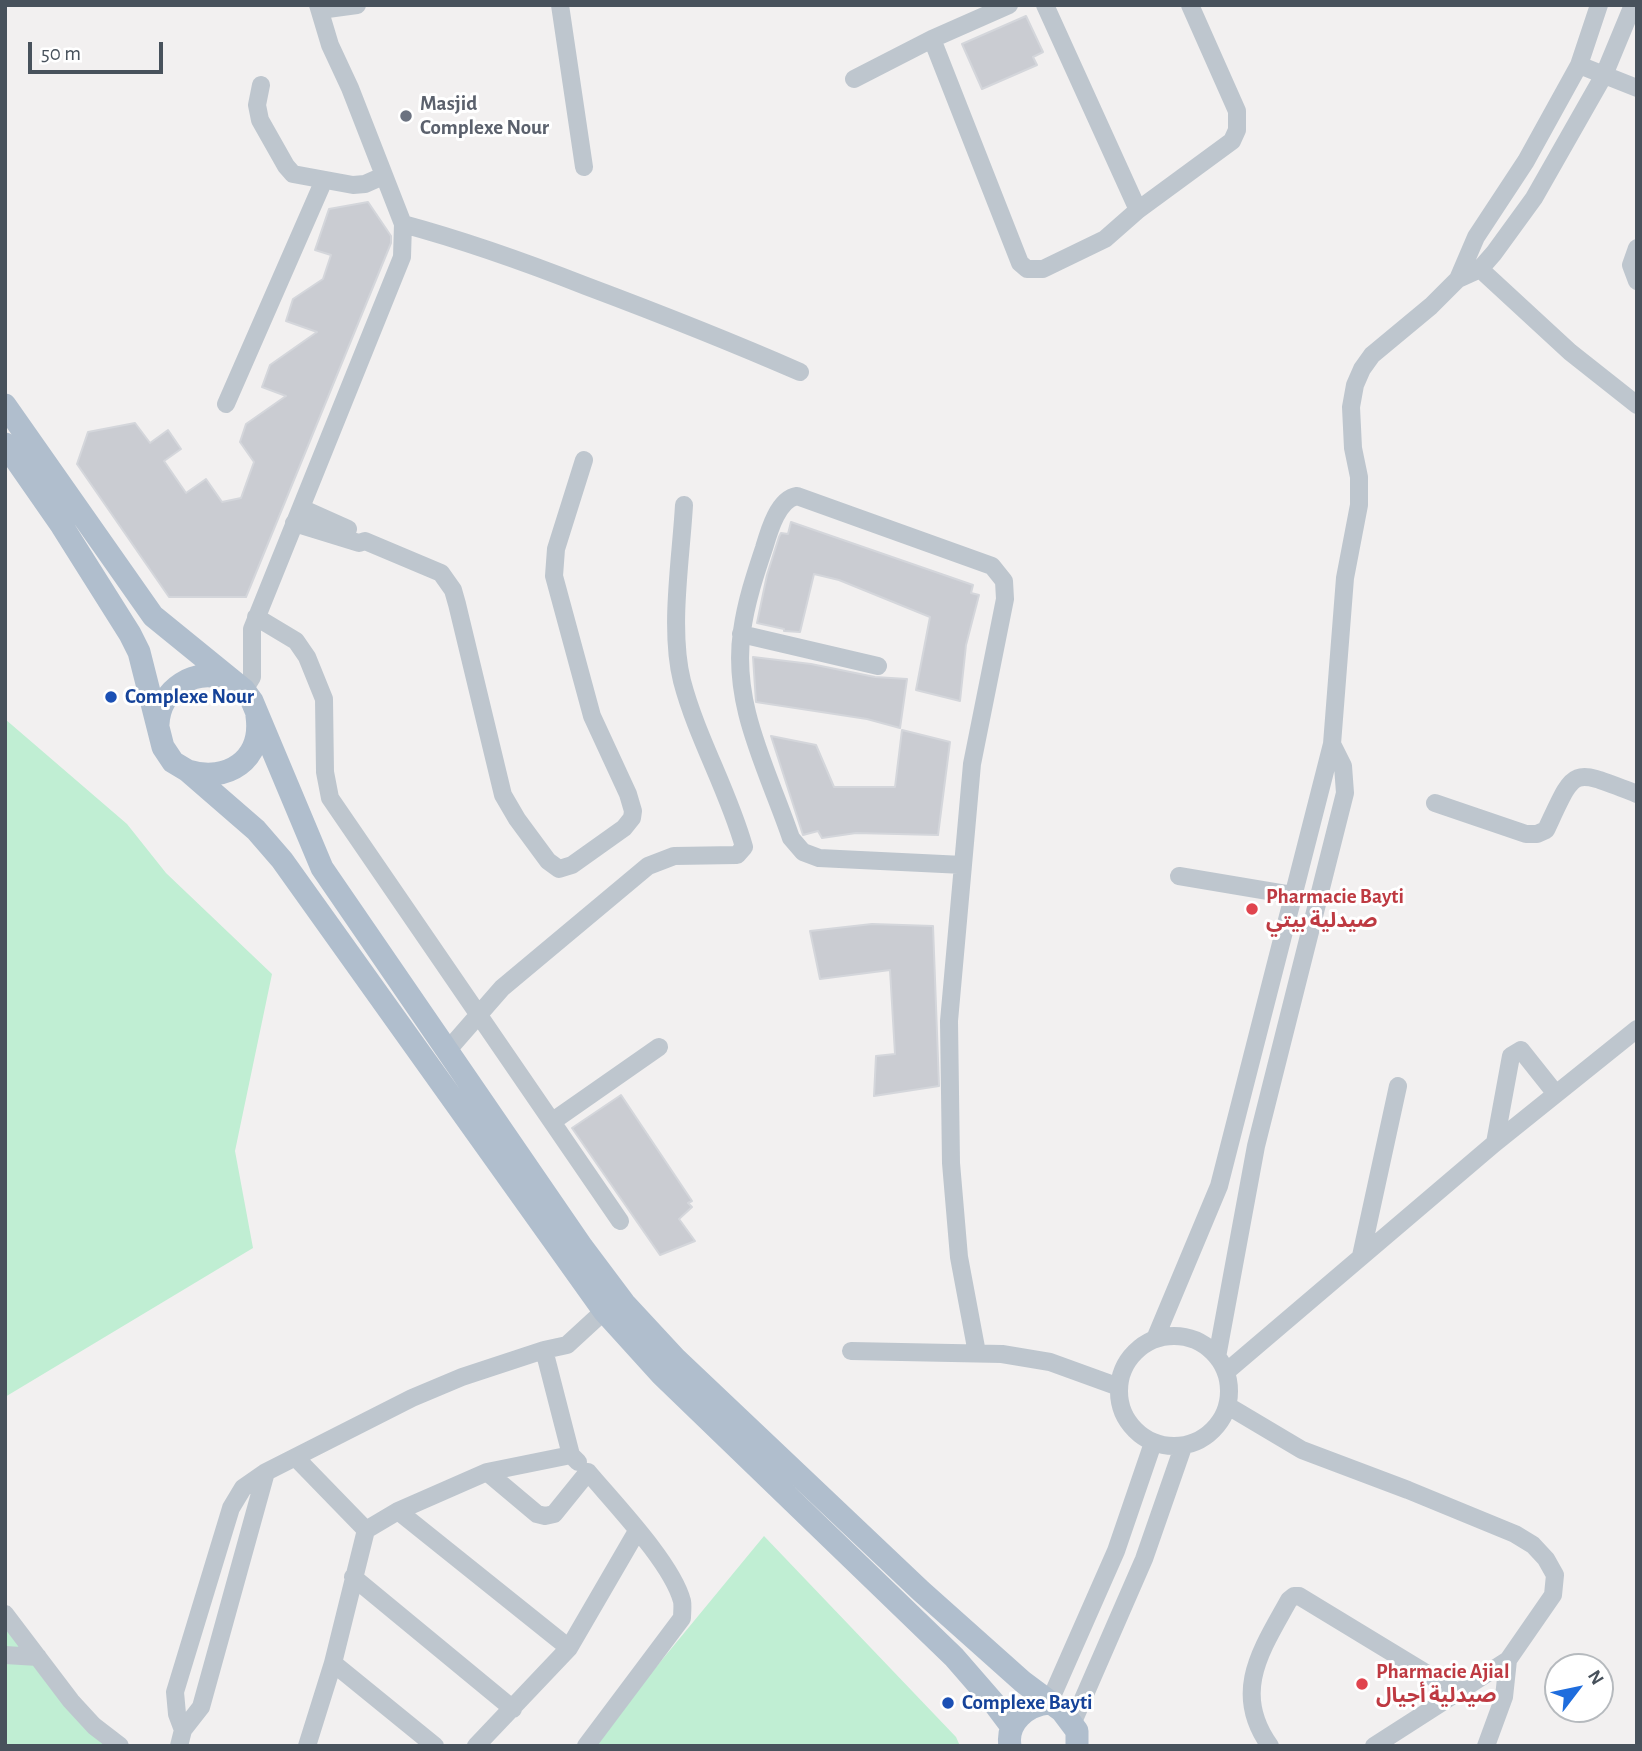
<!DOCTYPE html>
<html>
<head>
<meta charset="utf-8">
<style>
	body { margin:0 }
	#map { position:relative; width:1642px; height:1751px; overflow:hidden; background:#f2f0f0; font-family:"Alegreya Sans",sans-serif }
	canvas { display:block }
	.frame { position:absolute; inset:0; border:7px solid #48525c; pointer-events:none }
	.north { position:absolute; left:1544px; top:1653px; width:70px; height:70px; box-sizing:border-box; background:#fff; border:2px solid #b6babe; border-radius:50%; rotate:58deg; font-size:19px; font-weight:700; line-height:28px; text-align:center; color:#48525c }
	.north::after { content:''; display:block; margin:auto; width:24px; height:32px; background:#1f6ddd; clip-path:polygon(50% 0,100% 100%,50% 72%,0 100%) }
	.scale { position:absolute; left:28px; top:42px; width:135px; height:32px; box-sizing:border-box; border:4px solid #48525c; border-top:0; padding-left:9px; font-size:21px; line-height:24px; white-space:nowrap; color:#48525c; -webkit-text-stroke:5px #fff; paint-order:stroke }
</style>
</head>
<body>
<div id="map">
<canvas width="1642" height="1751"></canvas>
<div class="frame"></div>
<div class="north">N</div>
<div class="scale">50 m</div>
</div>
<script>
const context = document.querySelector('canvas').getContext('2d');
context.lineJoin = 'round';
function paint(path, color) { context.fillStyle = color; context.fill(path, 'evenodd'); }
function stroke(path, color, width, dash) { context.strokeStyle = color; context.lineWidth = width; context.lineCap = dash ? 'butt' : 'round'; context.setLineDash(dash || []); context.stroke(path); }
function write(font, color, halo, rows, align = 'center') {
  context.font = font + ' "Alegreya Sans","Noto Sans Arabic",sans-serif'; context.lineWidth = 6; context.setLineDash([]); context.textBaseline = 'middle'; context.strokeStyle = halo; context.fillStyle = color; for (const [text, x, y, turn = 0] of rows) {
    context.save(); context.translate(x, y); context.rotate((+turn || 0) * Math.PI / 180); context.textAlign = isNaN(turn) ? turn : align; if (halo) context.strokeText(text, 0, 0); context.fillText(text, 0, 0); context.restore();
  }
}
const green = new Path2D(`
	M 5,719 L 127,824 L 166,873 L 272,974 L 235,1151 L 253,1248 L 5,1397 Z
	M 764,1536 L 956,1737 L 960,1746 L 591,1746 Z
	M 5,1622 L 118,1746 L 5,1746 Z`);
const building = new Path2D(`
	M 1026,16 L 1043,52 L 1033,57 L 1037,65 L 982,89 L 962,44 Z
	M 368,202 L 391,236 L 391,243 L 246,597 L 169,597 L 77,464 L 88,432 L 135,423 L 150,443 L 168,430 L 181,449 L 164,461 L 186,493 L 206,479 L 222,502 L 241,498 L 254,462 L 240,442 L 246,424 L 286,396 L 262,387 L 270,365 L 317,332 L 286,321 L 293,299 L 323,279 L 331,255 L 315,250 L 329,209 Z
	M 791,522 L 973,585 L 971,593 L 979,595 L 966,645 L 960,701 L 916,690 L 930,617 L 839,580 L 814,574 L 800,632 L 784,631 L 784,629 L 757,623 L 767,575 L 779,537 L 781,533 L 788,534 Z
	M 753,657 L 811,664 L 875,677 L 907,679 L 900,728 L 867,719 L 756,702 Z
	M 902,730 L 950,742 L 938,835 L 856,833 L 822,838 L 818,831 L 803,835 L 771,736 L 816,745 L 834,787 L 895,787 Z
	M 872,924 L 933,926 L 939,1086 L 874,1096 L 876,1056 L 895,1054 L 890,970 L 820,979 L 810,931 Z
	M 621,1095 L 692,1201 L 688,1203 L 692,1207 L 679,1219 L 695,1241 L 660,1255 L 572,1128 Z`);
const minor = new Path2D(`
	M 318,5 L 330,45 L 350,88 L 403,224
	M 560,5 L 584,167
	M 1045,5 L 1138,210
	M 320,10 L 357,5
	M 932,39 L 1020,263 L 1027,269 L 1043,269 L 1105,239 L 1138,210 L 1232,141 L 1237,130 L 1237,111 L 1190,5
	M 1579,65 L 1637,88
	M 854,79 L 932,39 L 1009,5
	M 261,85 L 257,105 L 260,120 L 286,166 L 293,174 L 353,185 L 365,184 L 383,176
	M 1637,248 L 1631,265 L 1637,281
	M 1480,269 L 1570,352 L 1637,405
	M 1458,279 L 1476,237 L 1526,161 L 1579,65 L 1599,5
	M 226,404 L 324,180
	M 797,496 L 992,566 L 1004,581 L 1005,599 L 972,764 L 963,865 L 819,858 L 803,852 L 791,838 C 768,770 731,705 742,631 C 746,602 755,575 764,548 C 769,531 778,499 797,496 Z
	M 301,508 L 348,529
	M 294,523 L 359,543 L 365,541 L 441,573 L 453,590 L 457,604 L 503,795 L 517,819 L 548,861 L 559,869 L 572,865 L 624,828 L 632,818 L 633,811 L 628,794 L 592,716 L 554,576 L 556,549 L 584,460
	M 256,617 L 296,641 L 307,657 L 324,699 L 325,772 L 330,798 L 620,1221
	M 741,634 L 878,666
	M 244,690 L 252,677 L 252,629 L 402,257 L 403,224 C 466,241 525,262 586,286 C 658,313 729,341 800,372
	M 1435,803 L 1526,834 L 1537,834 L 1546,830 C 1576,766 1570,768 1637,794
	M 963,865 L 949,1021 L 951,1163 L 959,1257 L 977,1353
	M 1179,876 L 1292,895
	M 447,1051 L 502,988 L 648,866 L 674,856 L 737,855 L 744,847 C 728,790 697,738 682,681 C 669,629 681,559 684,505
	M 553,1121 L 659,1047
	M 1495,1143 L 1511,1056 L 1521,1050 L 1556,1094
	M 1361,1256 L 1398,1086
	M1119 1391a55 55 0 1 1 110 0a55 55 0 1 1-110 0Z
	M 1155,1339 L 1219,1186 L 1332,744 L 1345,578 L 1359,505 L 1359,477 L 1353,448 L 1351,407 L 1355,385 L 1362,369 L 1372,355 L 1431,306 L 1458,279 L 1480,269 L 1494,253 L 1534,198 L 1604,75 L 1633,5
	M 544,1350 L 567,1345 L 604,1311
	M 851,1351 L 1002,1354 L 1050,1362 L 1119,1387
	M 1217,1357 L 1256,1146 L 1345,793 L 1343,766 L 1332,744
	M 1226,1372 L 1495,1143 L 1637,1029
	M 1228,1406 L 1302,1450 L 1408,1490 L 1515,1534 L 1533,1545 L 1546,1559 L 1555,1575 L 1553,1595 L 1508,1660 L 1374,1746
	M 297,1459 L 366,1530
	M 487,1472 L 537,1514 L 545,1516 L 554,1514 L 588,1472 C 614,1503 672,1563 682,1601 C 683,1606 682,1613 682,1618 L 586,1746
	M 398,1511 L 569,1648
	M 353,1577 L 513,1709
	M 5,1614 L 71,1701 L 94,1726 L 120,1746
	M 5,1655 L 38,1657
	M 333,1663 L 435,1746
	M 1049,1703 L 1116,1551 L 1153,1443
	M 1073,1722 L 1144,1559 L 1183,1447
	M 183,1730 L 177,1714 L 175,1692 L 231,1508 L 243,1488 L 266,1472
	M 179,1746 L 183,1730 L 201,1707 L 266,1472 L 412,1398 L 462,1377 L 544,1350 L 571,1455
	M 307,1746 L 333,1663 L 366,1530 L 398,1511 L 487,1472 L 571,1455 L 578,1462
	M 476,1746 L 569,1648 L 637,1531
	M 1270,1746 C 1231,1692 1262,1649 1289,1600 L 1294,1596 L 1299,1596 L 1457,1692
	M 1486,1746 L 1504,1697 L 1508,1660`);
const major = new Path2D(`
	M 5,405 L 153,616 L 244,690 L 252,701 L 322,868 L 582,1247 L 624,1303 L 675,1358 L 921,1591 L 1023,1682 L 1062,1711 L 1077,1731 L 1077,1746
	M 5,444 L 62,526 L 130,634 L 139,652 L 163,747 L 173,762 L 188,771 L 256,830 L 282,860 L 604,1311 L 662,1375 L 954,1657 L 994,1703 L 1012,1727
	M 158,724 C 160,689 195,666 228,680
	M 188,771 C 227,783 263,760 257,716
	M 1010,1746 C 1006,1722 1027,1705 1049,1703`);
const markers = [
	[406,116,7,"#6b7280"],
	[111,697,7,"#1a4fb4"],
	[1252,909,7,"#e0444e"],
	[1362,1684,7,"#e0444e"],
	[948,1703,7,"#1a4fb4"]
];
const worshipNames = [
	["Masjid",420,104],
	["Complexe Nour",420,128]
];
const transitNames = [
	["Complexe Nour",125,697],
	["Complexe Bayti",962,1703]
];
const healthNames = [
	["Pharmacie Bayti",1266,897],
	["صيدلية بيتي",1266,921],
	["Pharmacie Ajial",1376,1672],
	["صيدلية أجيال",1376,1696]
];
paint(green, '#c0eed3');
paint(building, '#caccd2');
stroke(building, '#d4d6db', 2);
stroke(minor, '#bec6ce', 18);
stroke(major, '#b0becd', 23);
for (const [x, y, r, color] of markers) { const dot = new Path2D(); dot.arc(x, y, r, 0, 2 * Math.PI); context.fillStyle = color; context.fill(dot); stroke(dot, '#fff', 2.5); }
write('bold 21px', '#5b616d', '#fff', worshipNames, 'left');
write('bold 21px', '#164399', '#fff', transitNames, 'left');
write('bold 21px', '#be3a42', '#fff', healthNames, 'left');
</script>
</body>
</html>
